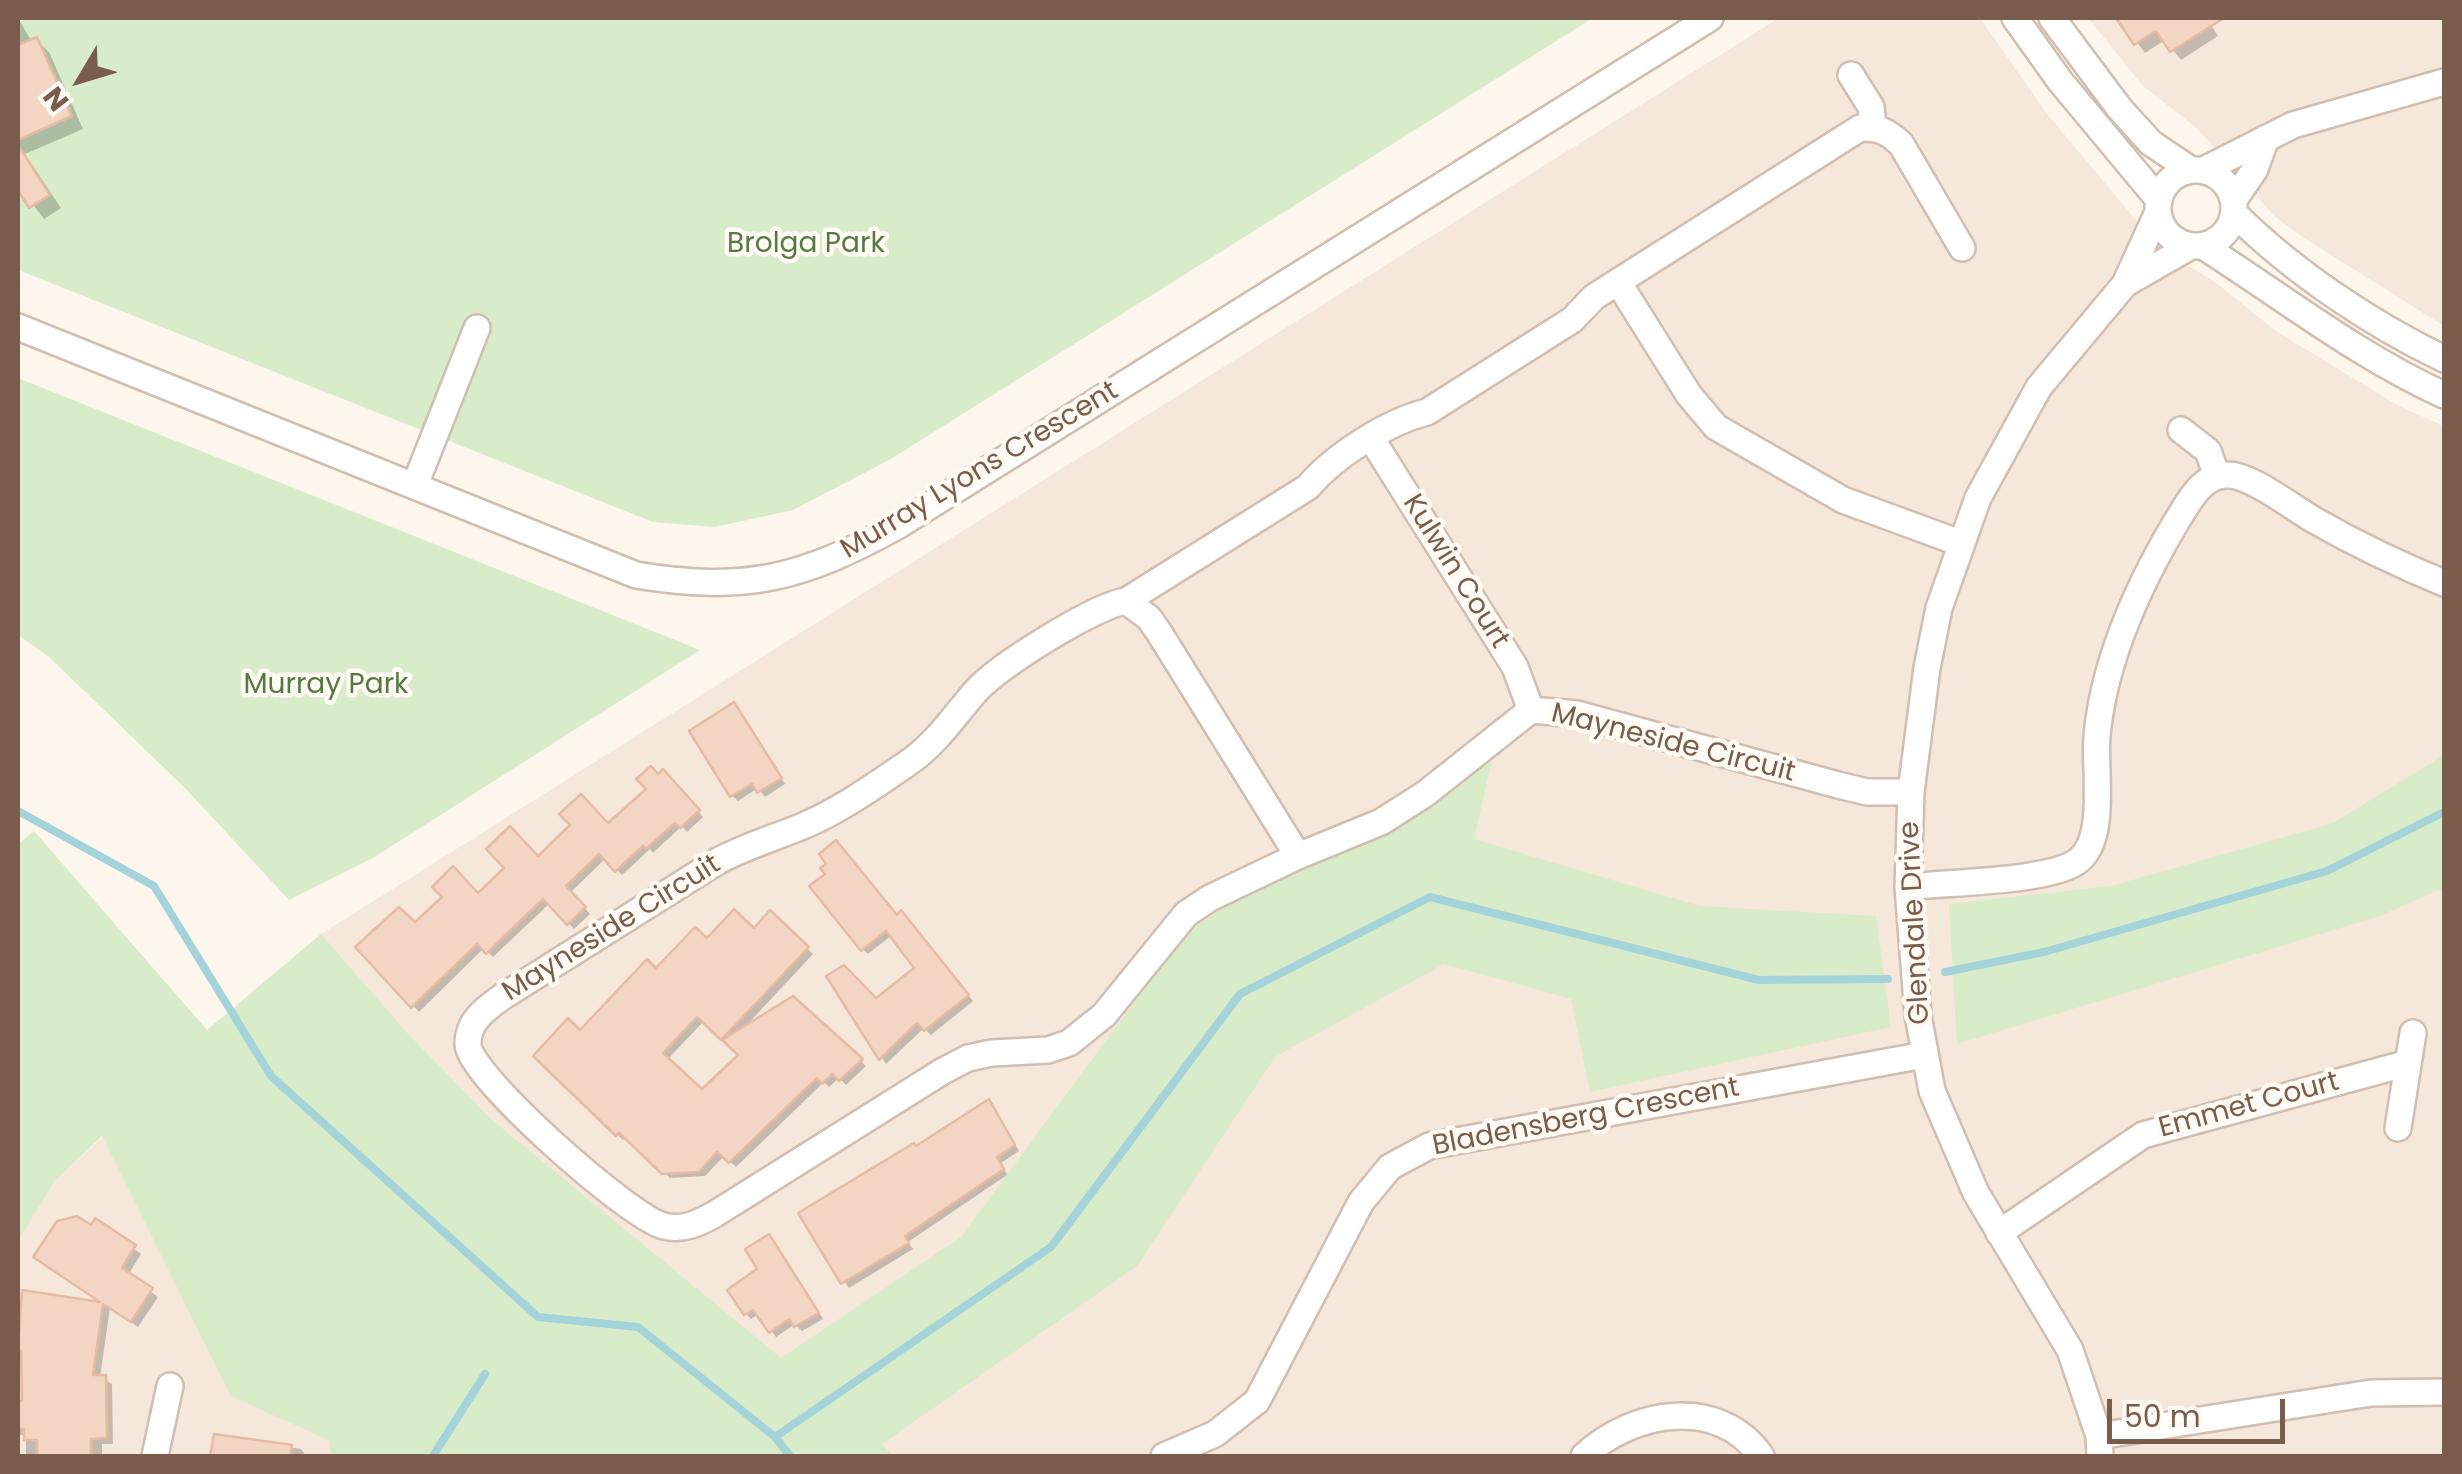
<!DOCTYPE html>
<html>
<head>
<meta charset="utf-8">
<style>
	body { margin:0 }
	#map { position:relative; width:2462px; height:1474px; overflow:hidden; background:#fdf6ec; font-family:Poppins,sans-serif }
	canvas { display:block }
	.frame { position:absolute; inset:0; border:20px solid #7a5c4d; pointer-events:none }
	.north { position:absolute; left:30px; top:30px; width:100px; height:100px; -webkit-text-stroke:8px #fffaf3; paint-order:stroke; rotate:232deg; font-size:28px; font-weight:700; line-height:40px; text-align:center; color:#7a5c4d }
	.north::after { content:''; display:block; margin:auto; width:35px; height:45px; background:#7a5c4d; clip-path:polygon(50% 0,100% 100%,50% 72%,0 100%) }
	.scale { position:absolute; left:2107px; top:1399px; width:178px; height:45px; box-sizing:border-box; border:5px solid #7a5c4d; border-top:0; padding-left:12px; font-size:30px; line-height:35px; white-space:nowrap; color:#7a5c4d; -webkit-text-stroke:8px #fffaf3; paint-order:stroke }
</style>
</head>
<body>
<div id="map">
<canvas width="2462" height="1474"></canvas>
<div class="frame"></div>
<div class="north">N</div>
<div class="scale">50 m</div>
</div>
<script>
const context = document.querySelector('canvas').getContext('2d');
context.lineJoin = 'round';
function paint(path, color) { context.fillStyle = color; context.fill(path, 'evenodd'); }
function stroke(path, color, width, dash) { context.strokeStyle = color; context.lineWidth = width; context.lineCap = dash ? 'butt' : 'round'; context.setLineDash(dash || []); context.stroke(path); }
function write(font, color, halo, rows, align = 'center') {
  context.font = font + ' Poppins,sans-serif'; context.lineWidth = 9; context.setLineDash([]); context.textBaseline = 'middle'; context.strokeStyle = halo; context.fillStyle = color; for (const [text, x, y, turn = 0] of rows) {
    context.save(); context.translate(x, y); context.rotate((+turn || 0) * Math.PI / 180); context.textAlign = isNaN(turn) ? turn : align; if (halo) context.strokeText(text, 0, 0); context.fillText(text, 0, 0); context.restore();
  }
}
const residential = new Path2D(`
	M 1779,18 L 1980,18 L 2047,114 L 2160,249 L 2215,282 L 2276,331 L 2399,406 L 2444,426 L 2444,1456 L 18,1456 L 18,1241 L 55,1181 L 321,934 Z
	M 2088,18 L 2444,18 L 2444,326 L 2301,236 L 2273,215 L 2198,129 L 2143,86 Z`);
const green = new Path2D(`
	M 18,18 L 1593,18 L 891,459 L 793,510 L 715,527 L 653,522 L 18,270 Z
	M 18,378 L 700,650 L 373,858 L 289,900 L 185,788 L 49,657 L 18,635 Z
	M 2444,755 L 2444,888 L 2377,917 L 1957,1044 L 1949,904 L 2111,886 L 2333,823 Z
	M 1492,760 L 1474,839 L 1700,906 L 1876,916 L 1891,1027 L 1590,1092 L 1571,999 L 1444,964 L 1275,1057 L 1137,1266 L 882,1444 L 893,1456 L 331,1456 L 330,1441 L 231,1396 L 102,1136 L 55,1181 L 18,1241 L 18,844 L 34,831 L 207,1030 L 321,934 L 408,1034 L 491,1119 L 781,1358 L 961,1237 L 1186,932 L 1251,890 L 1399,828 Z`);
const shadow = new Path2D(`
	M 18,18 L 32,42 L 36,40 L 49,52 L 83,129 L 25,154 L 61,208 L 44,219 L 18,185 Z
	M 2206,18 L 2218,36 L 2181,60 L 2165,40 L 2145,53 L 2120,19 Z
	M 739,711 L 785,784 L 765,797 L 758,788 L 738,801 L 732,795 Z
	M 663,773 L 703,817 L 687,832 L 682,826 L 653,853 L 650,849 L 622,875 L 606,858 L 570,893 L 590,914 L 574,929 L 550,903 L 493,957 L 484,948 L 419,1012 L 359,947 L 478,896 L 538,859 L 608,826 Z
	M 770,914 L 813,954 L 744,1028 L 793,999 L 866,1066 L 846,1085 L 839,1078 L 829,1087 L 824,1082 L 736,1167 L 724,1156 L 705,1176 L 670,1178 L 626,1136 L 623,1140 L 536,1056 L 580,1034 L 656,971 L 707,942 L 754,931 ZM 704,1021 L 741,1056 L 702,1092 L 667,1060 Z
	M 897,917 L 906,919 L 973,1001 L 931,1035 L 924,1028 L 886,1064 L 830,976 L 876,1001 L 918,969 L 892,935 L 868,954 L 863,949 Z
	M 994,1108 L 1019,1151 L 1001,1163 L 1007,1175 L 908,1242 L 913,1249 L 849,1288 L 801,1214 Z
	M 96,1222 L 141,1254 L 128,1275 L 158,1297 L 138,1327 L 110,1308 L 100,1377 L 112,1384 L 113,1444 L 102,1444 L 102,1456 L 26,1456 L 26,1435 L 18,1435 L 18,1404 L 25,1404 L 23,1357 L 18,1351 L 24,1293 L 105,1305 L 36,1257 L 91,1229 Z
	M 774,1242 L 823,1319 L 802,1331 L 795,1324 L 776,1337 L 759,1314 L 751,1319 L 746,1314 Z
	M 216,1436 L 301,1449 L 306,1456 L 213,1456 Z`);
const stream = new Path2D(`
	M 18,811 L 154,886 L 271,1076 L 538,1317 L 638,1327 L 775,1437 L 790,1456
	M 1945,972 L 2044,952 L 2327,871 L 2444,812
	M 775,1437 L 1051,1247 L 1240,994 L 1430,897 L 1759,980 L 1888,979
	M 433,1456 L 485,1374`);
const building = new Path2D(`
	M 2116,18 L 2224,18 L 2170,52 L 2156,31 L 2134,45 Z
	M 37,37 L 72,116 L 18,140 L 18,45 Z
	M 18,145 L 50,195 L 29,208 L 18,190 Z
	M 734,702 L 782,778 L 757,793 L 752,784 L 730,797 L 689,731 Z
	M 651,766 L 658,774 L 663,769 L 700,810 L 680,828 L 675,823 L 646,849 L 643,846 L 615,872 L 599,854 L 566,886 L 586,907 L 567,925 L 543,899 L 486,954 L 477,944 L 411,1008 L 355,947 L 399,907 L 415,922 L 442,897 L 432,887 L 453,866 L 478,893 L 504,868 L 486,849 L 510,826 L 538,856 L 570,825 L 559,814 L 581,794 L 608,823 L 646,789 L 636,779 Z
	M 836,840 L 897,915 L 901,910 L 969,995 L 924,1031 L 917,1023 L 879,1060 L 826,976 L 844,965 L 876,998 L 914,968 L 886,931 L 861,951 L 809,886 L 825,874 L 820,868 L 826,864 L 819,854 Z
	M 734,909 L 754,928 L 770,910 L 809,947 L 721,1040 L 697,1017 L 663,1053 L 702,1089 L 738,1055 L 722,1040 L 793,996 L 863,1059 L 839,1081 L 832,1074 L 822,1084 L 817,1078 L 729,1163 L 717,1152 L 699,1172 L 662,1174 L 619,1133 L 616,1136 L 533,1056 L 568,1018 L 580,1030 L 647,959 L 656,968 L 695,927 L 707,938 Z
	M 989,1099 L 1015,1145 L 997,1157 L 1004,1169 L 905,1236 L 909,1243 L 841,1284 L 798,1213 L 914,1143 L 916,1146 Z
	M 77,1216 L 91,1225 L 95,1218 L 136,1245 L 122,1268 L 153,1288 L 131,1322 L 103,1304 L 93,1375 L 106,1375 L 107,1438 L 91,1439 L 91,1456 L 37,1456 L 37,1440 L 24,1440 L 24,1429 L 18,1429 L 18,1401 L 22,1401 L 21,1351 L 18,1350 L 22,1290 L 100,1302 L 33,1257 L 57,1221 Z
	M 769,1234 L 819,1313 L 794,1327 L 789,1319 L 769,1333 L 753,1310 L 744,1315 L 727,1290 L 757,1269 L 745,1249 Z
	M 214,1434 L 292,1445 L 291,1456 L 210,1456 Z`);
const minor = new Path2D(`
	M 2015,18 L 2060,81 L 2159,200
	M 2052,18 L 2120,109 L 2151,143 L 2191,170
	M 1851,75 L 1871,107 L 1873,127
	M 2204,170 L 2293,125 L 2444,82
	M2158 208a38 38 0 1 1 76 0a38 38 0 1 1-76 0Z
	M 2234,200 L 2255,169 L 2266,138
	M 2234,213 C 2292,271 2371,324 2444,359
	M 2203,246 C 2283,297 2358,356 2444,395
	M 1618,282 L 1689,395 L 1716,427 L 1843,500 L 1960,543
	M 2125,284 L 2191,246
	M 18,327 L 636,575 C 745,593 802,579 899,525 L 1710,18
	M 2181,430 L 2208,451 L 2217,476
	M 1371,438 L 1515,667 L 1531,710
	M 415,485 L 477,328
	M 1126,601 L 1149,618 L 1160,634 L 1298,856
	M 1911,792 L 1867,792 L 1838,785 L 1577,714 L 1531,710 L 1425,794 L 1381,822 L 1298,856 L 1210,898 L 1186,914 L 1104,1015 L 1069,1043 L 1048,1050 L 992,1053 L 968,1058 L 943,1071 L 715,1214 C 699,1223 683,1231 664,1226 C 631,1219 470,1077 468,1045 C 467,1022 485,1009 502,997 L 718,861 C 746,846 774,838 803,826 C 839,811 876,785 908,763 C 937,743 954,716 976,691 C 998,666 1096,605 1126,601 L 1308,487 C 1334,456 1387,422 1427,412 L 1572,320 L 1594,297 L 1860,128 C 1879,127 1888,132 1901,144 L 1962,248
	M 1908,887 C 1946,882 2054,882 2079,860 C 2107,837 2094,771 2097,736 C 2104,661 2137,588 2175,524 C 2187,505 2201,474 2228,475 C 2251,475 2293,508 2314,520 C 2356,544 2400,565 2444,583
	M 2398,1128 L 2413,1033
	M 1999,1233 L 2143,1135 L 2408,1063
	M 2099,1436 L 2371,1393 L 2444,1392
	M 155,1456 L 170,1386
	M 1164,1456 L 1215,1434 L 1257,1401 L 1361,1202 L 1390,1167 L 1429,1146 L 1924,1055
	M 1584,1456 C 1633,1410 1719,1396 1761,1456
	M 2100,1456 L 2099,1436 L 2070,1350 L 1976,1193 L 1932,1091 L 1918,1015 L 1908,887 L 1911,792 L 1927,668 L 1939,608 L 1978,498 L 2039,387 L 2125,284 L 2158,212`);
const parkNames = [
	["Brolga Park",806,245],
	["Murray Park",326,686]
];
const streetNames = [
	["Murray Lyons Crescent",980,471,-31],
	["Kulwin Court",1455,572,58],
	["Mayneside Circuit",1673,744,14],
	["Glendale Drive",1916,923,-93],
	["Mayneside Circuit",612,929,-32],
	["Emmet Court",2249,1106,-15],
	["Bladensberg Crescent",1586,1118,-11]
];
paint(residential, '#f5e8da');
paint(green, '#d8ecc9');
paint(shadow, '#0003');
stroke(stream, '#a5d3da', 8);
paint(building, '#f3d5c3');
stroke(building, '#e6bba3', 2.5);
stroke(minor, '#d1beb0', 30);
stroke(minor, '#fff', 25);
write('28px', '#537a41', '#fffaf3', parkNames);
write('28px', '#7a5c4d', '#fffaf3', streetNames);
</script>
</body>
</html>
